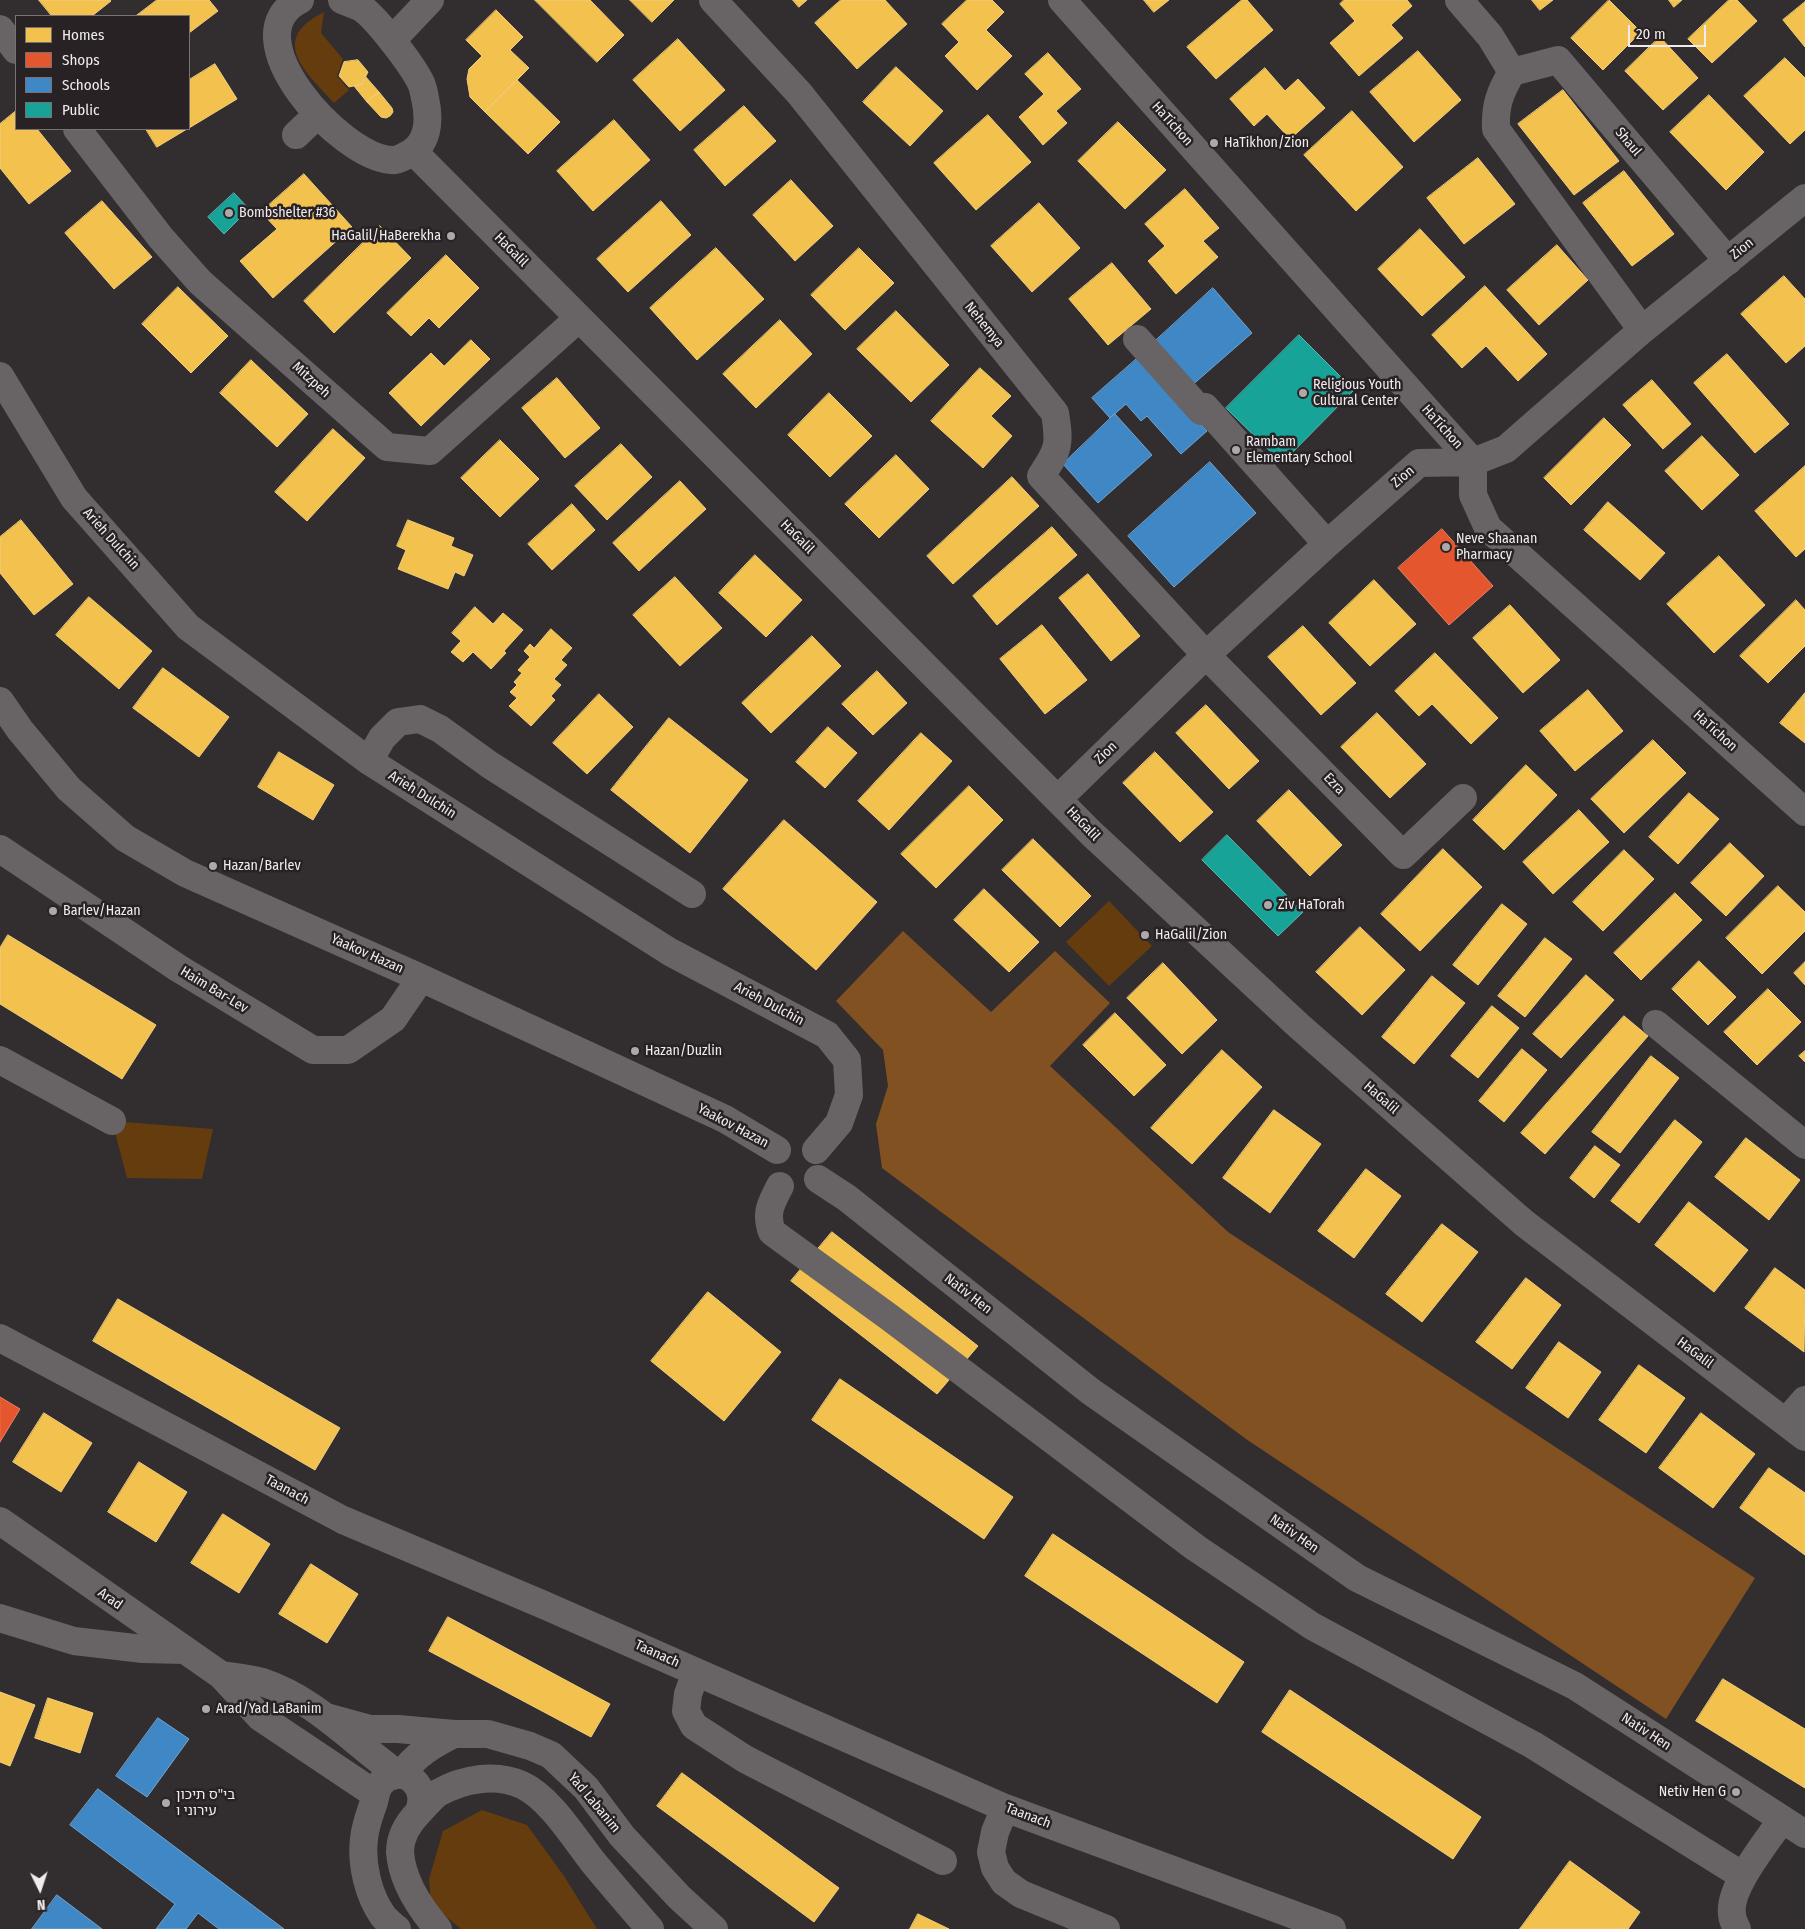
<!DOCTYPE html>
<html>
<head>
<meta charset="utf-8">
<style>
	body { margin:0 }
	#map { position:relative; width:1805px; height:1929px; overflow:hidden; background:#322d2e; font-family:"Fira Sans Condensed",sans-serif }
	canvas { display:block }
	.legend { position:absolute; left:15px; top:15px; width:175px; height:115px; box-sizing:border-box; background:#292224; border:1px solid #797274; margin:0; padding:6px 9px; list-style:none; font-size:15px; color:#f0ebec }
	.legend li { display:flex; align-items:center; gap:10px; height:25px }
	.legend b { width:25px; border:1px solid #797274 }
	.north { position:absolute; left:15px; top:1864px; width:50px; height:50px; -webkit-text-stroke:4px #292224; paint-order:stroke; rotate:176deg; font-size:14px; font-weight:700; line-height:20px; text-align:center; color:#f0ebec }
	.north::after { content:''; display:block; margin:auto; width:18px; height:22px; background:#f0ebec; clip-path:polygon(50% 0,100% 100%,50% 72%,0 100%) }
	.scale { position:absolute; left:1628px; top:25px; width:78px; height:22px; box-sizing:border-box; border:2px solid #f0ebec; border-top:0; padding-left:6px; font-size:15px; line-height:18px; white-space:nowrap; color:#f0ebec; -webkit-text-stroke:4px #292224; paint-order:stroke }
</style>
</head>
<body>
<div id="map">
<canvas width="1805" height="1929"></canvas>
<ul class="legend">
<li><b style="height:14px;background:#f2c14e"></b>Homes</li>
<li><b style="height:14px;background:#e4572e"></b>Shops</li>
<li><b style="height:14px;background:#3f88c5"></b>Schools</li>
<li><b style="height:14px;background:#17a398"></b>Public</li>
</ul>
<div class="north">N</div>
<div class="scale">20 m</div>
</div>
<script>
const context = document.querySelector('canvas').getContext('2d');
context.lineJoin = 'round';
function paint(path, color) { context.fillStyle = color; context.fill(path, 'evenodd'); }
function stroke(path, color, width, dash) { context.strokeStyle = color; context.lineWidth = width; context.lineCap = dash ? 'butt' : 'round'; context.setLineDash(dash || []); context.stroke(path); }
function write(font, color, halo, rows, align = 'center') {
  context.font = font + ' "Fira Sans Condensed","Noto Sans Hebrew",sans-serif'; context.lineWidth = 5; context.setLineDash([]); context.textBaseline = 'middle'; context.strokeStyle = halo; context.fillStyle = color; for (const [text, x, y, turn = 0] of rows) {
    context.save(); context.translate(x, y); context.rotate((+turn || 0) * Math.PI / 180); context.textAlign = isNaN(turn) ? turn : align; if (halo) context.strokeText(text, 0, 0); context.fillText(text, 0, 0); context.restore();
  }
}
const green = new Path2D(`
	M 324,12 L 321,33 L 343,59 L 337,76 L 349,90 L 334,103 C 307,73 267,40 324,12 Z
	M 1109,901 L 1152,946 L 1109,986 L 1066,942 Z
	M 112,1121 L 213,1129 L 202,1179 L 127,1178 Z
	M 482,1810 L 527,1825 L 564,1876 L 597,1929 L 461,1929 L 431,1904 L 429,1879 L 443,1831 Z`);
const forest = new Path2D(`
	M 903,931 L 991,1012 L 1055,951 L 1110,1003 L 1050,1066 L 1228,1232 L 1755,1578 L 1666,1719 L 1246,1439 L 882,1168 L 876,1124 L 888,1086 L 883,1050 L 836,1001 Z`);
const homes = new Path2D(`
	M 39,0 L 110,0 L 111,1 L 92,16 L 52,16 Z
	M 157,0 L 209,0 L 218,11 L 189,33 L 189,16 L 136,16 Z
	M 535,0 L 590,0 L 624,35 L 597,62 Z
	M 630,0 L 674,0 L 652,22 Z
	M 793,0 L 807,0 L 799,7 Z
	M 841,0 L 885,0 L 907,24 L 857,69 L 815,23 Z
	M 967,0 L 992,0 L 1004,12 L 986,30 L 1012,56 L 977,90 L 945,56 L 959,42 L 942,24 Z
	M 1144,0 L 1169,0 L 1154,12 Z
	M 1242,0 L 1247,0 L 1273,30 L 1216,79 L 1187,47 Z
	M 1344,0 L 1407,0 L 1412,6 L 1391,25 L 1403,38 L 1359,76 L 1330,43 L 1355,21 L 1340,4 Z
	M 1532,0 L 1553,0 L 1540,10 Z
	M 1609,0 L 1641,32 L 1603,70 L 1571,38 Z
	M 1669,0 L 1682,0 L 1674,7 Z
	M 1729,0 L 1737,0 L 1757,21 L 1712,63 L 1688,39 Z
	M 1805,2 L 1805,47 L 1783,20 Z
	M 496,10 L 523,37 L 510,50 L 529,68 L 485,112 L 470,97 L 467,79 L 469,69 L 482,56 L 466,40 Z
	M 1660,37 L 1698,78 L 1663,110 L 1625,71 Z
	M 678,39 L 725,90 L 680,131 L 633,80 Z
	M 1418,51 L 1461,100 L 1414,142 L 1370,92 Z
	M 1048,53 L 1081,89 L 1056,111 L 1067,123 L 1043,145 L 1019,117 L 1044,94 L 1025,74 Z
	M 1785,58 L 1805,78 L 1805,130 L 1790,144 L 1744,96 Z
	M 358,60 L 368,72 L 362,84 L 349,87 L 339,76 L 344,62 Z
	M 215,64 L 237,99 L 189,128 L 189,80 Z
	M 896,67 L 943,111 L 910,146 L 863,102 Z
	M 1265,68 L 1285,91 L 1298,79 L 1325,108 L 1290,139 L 1267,114 L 1254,126 L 1230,99 Z
	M 365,76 L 379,92 L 367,102 L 354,86 L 362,84 Z
	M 517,80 L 560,122 L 528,154 L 485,112 Z
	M 1563,90 L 1619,161 L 1574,195 L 1518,124 Z
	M 379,92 L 392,108 L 393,112 L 390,116 L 386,118 L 381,117 L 367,102 Z
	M 1709,95 L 1764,152 L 1726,190 L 1670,132 Z
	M 744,106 L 776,141 L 725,186 L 694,150 Z
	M 16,111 L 16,129 L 37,129 L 71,171 L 29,204 L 0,168 L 0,124 Z
	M 1352,111 L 1403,167 L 1356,211 L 1304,155 Z
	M 988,115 L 1031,162 L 976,210 L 934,163 Z
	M 614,120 L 650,160 L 593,211 L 557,171 Z
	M 1118,122 L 1166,170 L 1125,209 L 1078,161 Z
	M 146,129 L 187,129 L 157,147 Z
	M 1478,158 L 1515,204 L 1464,244 L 1427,198 Z
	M 1624,171 L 1674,234 L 1632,266 L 1583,203 Z
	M 304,174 L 352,227 L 273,298 L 240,261 L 277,229 L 261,212 Z
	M 791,180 L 833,226 L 795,261 L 753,215 Z
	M 1185,189 L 1219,228 L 1203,241 L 1218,257 L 1176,294 L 1148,261 L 1165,246 L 1145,224 Z
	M 102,201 L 152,257 L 114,289 L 65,233 Z
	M 661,201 L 691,235 L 628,292 L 597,259 Z
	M 1039,203 L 1080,248 L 1032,292 L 991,246 Z
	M 380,226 L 411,258 L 334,333 L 304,301 Z
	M 1420,229 L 1465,277 L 1422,316 L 1378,269 Z
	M 1557,245 L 1588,280 L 1539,325 L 1507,290 Z
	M 716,248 L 764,299 L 697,360 L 650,308 Z
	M 859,248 L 894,283 L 845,330 L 811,295 Z
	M 446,255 L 479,288 L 439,328 L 429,318 L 411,336 L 387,313 Z
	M 1112,263 L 1151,309 L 1108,345 L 1069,299 Z
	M 1784,276 L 1805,299 L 1805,346 L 1786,363 L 1741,314 Z
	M 1485,286 L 1547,354 L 1518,381 L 1486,346 L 1462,368 L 1432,335 Z
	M 178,287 L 228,336 L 191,373 L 142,324 Z
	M 896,311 L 949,365 L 911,402 L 857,349 Z
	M 780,320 L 812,354 L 756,408 L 723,374 Z
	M 471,340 L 490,359 L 421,426 L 389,393 L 431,353 L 444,366 Z
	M 1727,354 L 1789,424 L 1755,453 L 1694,383 Z
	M 251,360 L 308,414 L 277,447 L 220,393 Z
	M 980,368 L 1011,396 L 991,416 L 1012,436 L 983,468 L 931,421 Z
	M 557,378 L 600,428 L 565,458 L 522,408 Z
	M 1652,380 L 1691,424 L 1663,449 L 1623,405 Z
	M 829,393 L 872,436 L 830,477 L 788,435 Z
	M 1604,418 L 1631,445 L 1571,505 L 1544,478 Z
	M 333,429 L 365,458 L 307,521 L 275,492 Z
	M 1702,436 L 1739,475 L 1702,510 L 1665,471 Z
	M 500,440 L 539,479 L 500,517 L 461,478 Z
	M 621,444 L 652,477 L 607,520 L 575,486 Z
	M 896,455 L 929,489 L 879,538 L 845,504 Z
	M 1805,466 L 1805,549 L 1796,557 L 1755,511 Z
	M 1012,477 L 1039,506 L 953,584 L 927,556 Z
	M 680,481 L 706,509 L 639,571 L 613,543 Z
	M 1608,502 L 1665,553 L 1640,580 L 1584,530 Z
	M 572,504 L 595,530 L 552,570 L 528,544 Z
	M 21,520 L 73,584 L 34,615 L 0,573 L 0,537 Z
	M 408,520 L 454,538 L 451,546 L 473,555 L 464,576 L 455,572 L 448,589 L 398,569 L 406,550 L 397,546 Z
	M 1052,527 L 1077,555 L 997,625 L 973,596 Z
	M 755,555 L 802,600 L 766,637 L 719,593 Z
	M 1719,556 L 1765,605 L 1714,653 L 1667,604 Z
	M 1088,574 L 1140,636 L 1111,661 L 1059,598 Z
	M 675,577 L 722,628 L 680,666 L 633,615 Z
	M 1374,580 L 1416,624 L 1370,666 L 1329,623 Z
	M 89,597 L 152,651 L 119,689 L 56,635 Z
	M 1796,600 L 1805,610 L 1805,646 L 1768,683 L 1740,656 Z
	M 1510,605 L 1560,660 L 1523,693 L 1473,638 Z
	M 475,607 L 493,624 L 503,613 L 523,630 L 504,651 L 506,653 L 491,669 L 473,652 L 463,662 L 451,652 L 461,641 L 452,633 Z
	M 1042,625 L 1087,680 L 1045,714 L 1000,659 Z
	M 1303,626 L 1356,683 L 1321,715 L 1268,657 Z
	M 551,629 L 572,648 L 561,660 L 567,665 L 554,679 L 561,685 L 551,696 L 555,700 L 531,726 L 509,706 L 517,698 L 510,692 L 517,685 L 514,682 L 522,673 L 518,670 L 530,657 L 524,651 L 530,644 L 534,648 Z
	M 812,636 L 841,666 L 771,733 L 742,703 Z
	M 1435,653 L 1498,718 L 1471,744 L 1432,704 L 1419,716 L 1395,691 Z
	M 163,668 L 229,717 L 199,757 L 133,708 Z
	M 877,671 L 907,703 L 873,735 L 842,704 Z
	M 1588,690 L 1623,731 L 1575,771 L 1540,731 Z
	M 1805,693 L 1805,743 L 1780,723 Z
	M 599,694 L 633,727 L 587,774 L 553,743 Z
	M 1206,705 L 1259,761 L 1229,789 L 1176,733 Z
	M 1377,713 L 1426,764 L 1390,798 L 1341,747 Z
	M 669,718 L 748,780 L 690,853 L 611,790 Z
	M 828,727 L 857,753 L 825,788 L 796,762 Z
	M 921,733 L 952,761 L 889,830 L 858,801 Z
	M 1653,740 L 1686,773 L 1624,833 L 1591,799 Z
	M 279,752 L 334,785 L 313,820 L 258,787 Z
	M 1155,752 L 1213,812 L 1180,842 L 1123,783 Z
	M 1526,765 L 1557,795 L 1504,850 L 1473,820 Z
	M 969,786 L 1003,820 L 936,888 L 901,854 Z
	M 1289,790 L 1342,845 L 1310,876 L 1257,821 Z
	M 1689,793 L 1719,819 L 1678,864 L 1649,837 Z
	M 1579,810 L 1609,842 L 1553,894 L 1523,862 Z
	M 784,820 L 877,902 L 816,970 L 723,889 Z
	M 1033,839 L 1091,896 L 1060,927 L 1002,870 Z
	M 1730,843 L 1764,876 L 1726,916 L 1691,883 Z
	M 1443,849 L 1482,887 L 1420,951 L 1381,914 Z
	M 1624,850 L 1654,879 L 1603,931 L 1573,902 Z
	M 1778,886 L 1805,912 L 1805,931 L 1762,974 L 1726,938 Z
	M 984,889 L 1039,942 L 1009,972 L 954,920 Z
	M 1675,893 L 1702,920 L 1641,980 L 1614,953 Z
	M 1502,904 L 1527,924 L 1478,985 L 1453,965 Z
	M 1360,927 L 1405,970 L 1362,1015 L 1316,972 Z
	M 8,935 L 156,1025 L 122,1079 L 0,1004 L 0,948 Z
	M 1545,938 L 1572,959 L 1525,1017 L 1498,996 Z
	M 1699,961 L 1736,997 L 1708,1025 L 1672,989 Z
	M 1805,962 L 1805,985 L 1794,973 Z
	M 1163,963 L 1217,1020 L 1182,1054 L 1127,998 Z
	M 1586,975 L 1614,1000 L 1561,1058 L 1533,1034 Z
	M 1432,976 L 1465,1003 L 1414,1064 L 1382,1037 Z
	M 1768,989 L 1801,1022 L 1757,1065 L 1724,1032 Z
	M 1492,1006 L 1519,1028 L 1478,1078 L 1451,1056 Z
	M 1115,1013 L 1166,1065 L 1134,1096 L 1083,1045 Z
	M 1624,1016 L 1648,1036 L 1545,1154 L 1521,1133 Z
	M 1522,1049 L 1547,1070 L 1504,1122 L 1479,1101 Z
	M 1222,1050 L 1262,1087 L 1192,1164 L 1151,1128 Z
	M 1805,1051 L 1805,1062 L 1799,1056 Z
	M 1651,1056 L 1679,1078 L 1620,1153 L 1592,1132 Z
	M 1274,1110 L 1321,1144 L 1270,1213 L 1223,1178 Z
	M 1675,1120 L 1702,1142 L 1639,1223 L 1611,1201 Z
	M 1746,1138 L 1800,1180 L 1769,1220 L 1715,1177 Z
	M 1595,1146 L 1620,1165 L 1594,1198 L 1570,1178 Z
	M 1366,1169 L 1401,1196 L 1354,1258 L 1318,1231 Z
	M 1689,1202 L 1748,1250 L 1714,1292 L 1655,1245 Z
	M 1442,1224 L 1478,1252 L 1422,1322 L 1386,1294 Z
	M 832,1232 L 978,1346 L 937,1394 L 791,1281 Z
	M 1775,1268 L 1805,1290 L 1804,1352 L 1745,1308 Z
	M 1526,1278 L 1561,1305 L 1512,1369 L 1476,1342 Z
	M 708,1292 L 781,1352 L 724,1421 L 651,1361 Z
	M 118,1299 L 340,1428 L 315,1470 L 93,1341 Z
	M 1559,1342 L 1601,1372 L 1568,1418 L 1526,1388 Z
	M 1639,1365 L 1685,1398 L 1646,1453 L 1599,1420 Z
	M 840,1379 L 1013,1497 L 984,1539 L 812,1420 Z
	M 44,1413 L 92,1443 L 61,1492 L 13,1462 Z
	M 1701,1413 L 1755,1454 L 1713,1508 L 1659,1468 Z
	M 139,1462 L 187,1492 L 156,1542 L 108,1512 Z
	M 1769,1468 L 1805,1493 L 1805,1555 L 1740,1508 Z
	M 223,1514 L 270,1544 L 239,1593 L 191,1563 Z
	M 1053,1534 L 1244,1662 L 1217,1703 L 1025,1576 Z
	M 311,1564 L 358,1594 L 327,1643 L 279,1614 Z
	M 448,1617 L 610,1704 L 591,1737 L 429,1651 Z
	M 1723,1679 L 1805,1729 L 1805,1788 L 1696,1721 Z
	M 1290,1690 L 1481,1817 L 1453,1859 L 1262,1732 Z
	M 0,1692 L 35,1705 L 10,1766 L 0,1762 Z
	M 48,1698 L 93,1713 L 80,1753 L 35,1738 Z
	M 682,1773 L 839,1888 L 814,1922 L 657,1806 Z
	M 1570,1861 L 1640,1912 L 1628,1929 L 1520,1929 Z
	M 918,1914 L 949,1929 L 910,1929 Z`);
const shops = new Path2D(`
	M 1442,529 L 1493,586 L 1449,625 L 1398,568 Z
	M 0,1397 L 20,1409 L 0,1442 Z`);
const schools = new Path2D(`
	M 1213,288 L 1252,333 L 1190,387 L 1152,344 Z
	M 1140,356 L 1207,431 L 1181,454 L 1147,416 L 1141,421 L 1126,404 L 1110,418 L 1092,398 Z
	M 1115,414 L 1152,455 L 1098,503 L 1063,464 Z
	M 1210,462 L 1256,513 L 1174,587 L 1128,536 Z
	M 158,1718 L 189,1739 L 147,1797 L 116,1776 Z
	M 98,1789 L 284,1929 L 219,1929 L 198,1913 L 186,1929 L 156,1929 L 175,1904 L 70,1825 Z
	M 57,1895 L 102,1929 L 32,1929 Z`);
const public = new Path2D(`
	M 234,193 L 249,209 L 224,234 L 208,217 Z
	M 1299,335 L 1354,390 L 1282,463 L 1226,408 Z
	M 1227,835 L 1303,912 L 1278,936 L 1202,860 Z`);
const minor = new Path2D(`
	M 300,0 C 229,35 340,157 391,160 C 396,161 401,158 405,156 C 429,146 430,120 425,98 C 424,93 423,87 421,83 C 413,66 378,20 363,9 C 357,5 348,3 342,0
	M 713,0 L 799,93 L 1055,413 C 1060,445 1059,449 1041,476 L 1206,655 L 1403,855 L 1463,798
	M 1062,0 L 1473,462 L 1473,495 L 1488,528 L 1805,812
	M 1459,0 L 1490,36 L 1512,72
	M 0,29 L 16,50
	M 392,40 L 430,0
	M 77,129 L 161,238 L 200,282 L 387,447 L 430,451 L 579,318
	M 296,135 L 317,115
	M 414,152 L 1092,834 L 1299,1026 L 1524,1223 L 1805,1437
	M 1642,330 L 1496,129 C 1495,105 1500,92 1512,72 L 1558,60 L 1728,261
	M 1137,339 L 1201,411 L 1205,407 L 1327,544
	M 0,376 L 74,498 L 188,627 L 369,761 L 670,952 L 827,1035 L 847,1060 L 849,1095 L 839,1123 L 816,1150
	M 0,701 L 20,730 L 69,789 L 125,838 L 185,873 L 421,978 L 725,1119 L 777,1150
	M 369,761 L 382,738 L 398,722 L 420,719 L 440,729 L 490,765 L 692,894
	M 1058,799 L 1206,655 L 1327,544 L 1419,463 L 1473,462 L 1506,449 L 1642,330 L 1805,198
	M 0,849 L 178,968 L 313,1050 L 348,1050 L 393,1019 L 421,978
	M 1656,1024 L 1805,1145
	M 0,1060 L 112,1121
	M 818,1179 L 847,1198 L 1090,1391 L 1357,1578 L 1575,1686 L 1805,1834
	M 780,1186 C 771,1203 765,1213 772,1232 L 889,1317 L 1196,1548 L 1312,1626 L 1533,1745 L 1743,1876
	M 0,1338 L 343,1520 L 544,1605 L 1005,1808 L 1332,1929
	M 1786,1422 L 1805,1400
	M 0,1521 L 221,1675 L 260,1717 L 375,1794
	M 0,1618 L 74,1641 L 143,1649 L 184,1650
	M 696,1672 L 688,1694 L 686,1711 L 694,1726 L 745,1759 L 943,1861
	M 221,1675 C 235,1677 249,1678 262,1682 C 311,1698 347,1736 387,1766 L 393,1776
	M 326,1717 L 370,1729 L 398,1729 L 454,1734 L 488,1734 L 530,1746 L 551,1755 L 586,1788 L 622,1836 L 679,1897 L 714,1929
	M 401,1775 C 415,1755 432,1745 454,1734
	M 1005,1808 L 995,1832 L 991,1852 L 995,1868 L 1004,1882 L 1021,1894 L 1106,1929
	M 397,1929 C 392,1925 387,1921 383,1916 C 368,1895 361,1864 364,1839 C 365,1826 370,1814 374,1802 C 376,1794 376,1787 383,1781 C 404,1762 431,1788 418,1813
	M 438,1929 C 420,1908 402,1881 400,1852 C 400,1836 408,1823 419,1812 C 425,1806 431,1798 438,1793 C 463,1779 495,1773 522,1785 C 550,1798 574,1838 593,1862 C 612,1885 631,1907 650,1929
	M 1737,1929 C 1735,1925 1732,1919 1732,1914 C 1728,1888 1767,1842 1782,1819`);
const markers = [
	[1214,143,5,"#aea8aa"],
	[229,213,5,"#aea8aa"],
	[451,236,5,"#aea8aa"],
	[1303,393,5,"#aea8aa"],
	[1236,450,5,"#aea8aa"],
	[1446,547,5,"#aea8aa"],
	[213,866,5,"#aea8aa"],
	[1268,905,5,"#aea8aa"],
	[53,911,5,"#aea8aa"],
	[1145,935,5,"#aea8aa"],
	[635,1051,5,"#aea8aa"],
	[206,1709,5,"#aea8aa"],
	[1736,1792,5,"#aea8aa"],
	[166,1803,5,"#aea8aa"]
];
const streetNames = [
	["HaTichon",1172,124,48],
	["Shaul",1628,142,50],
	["Zion",1742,249,-39],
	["HaGalil",511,250,45],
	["Nehemya",984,325,51],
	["Mitzpeh",311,380,42],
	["HaTichon",1442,427,48],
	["Zion",1403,477,-41],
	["HaGalil",797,537,45],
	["Arieh Dulchin",111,539,48],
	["HaTichon",1715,731,42],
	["Zion",1106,753,-44],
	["Ezra",1334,784,46],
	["Arieh Dulchin",422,795,32],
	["HaGalil",1083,824,46],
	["Yaakov Hazan",367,954,24],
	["Haim Bar-Lev",214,990,31],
	["Arieh Dulchin",769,1004,28],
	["HaGalil",1381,1098,41],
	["Yaakov Hazan",733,1126,28],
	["Nativ Hen",968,1294,38],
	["HaGalil",1695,1353,37],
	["Taanach",287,1490,28],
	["Nativ Hen",1294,1534,35],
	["Arad",110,1599,35],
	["Taanach",657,1654,24],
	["Nativ Hen",1646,1732,33],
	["Yad Labanim",594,1803,50],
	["Taanach",1028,1816,21]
];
const poiNames = [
	["HaTikhon/Zion",1224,143],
	["Bombshelter #36",239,213],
	["HaGalil/HaBerekha",441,236,"right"],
	["Religious Youth",1313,385],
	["Cultural Center",1313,401],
	["Rambam",1246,442],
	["Elementary School",1246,458],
	["Neve Shaanan",1456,539],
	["Pharmacy",1456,555],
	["Hazan/Barlev",223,866],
	["Ziv HaTorah",1278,905],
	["Barlev/Hazan",63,911],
	["HaGalil/Zion",1155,935],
	["Hazan/Duzlin",645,1051],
	["Arad/Yad LaBanim",216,1709],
	["Netiv Hen G",1726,1792,"right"],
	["בי\"ס תיכון",176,1795],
	["עירוני ו",176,1811]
];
paint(green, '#643c0e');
paint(forest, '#815122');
paint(homes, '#f2c14e');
stroke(homes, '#f1ce7d', 1);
paint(shops, '#e4572e');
stroke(shops, '#e88367', 1);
paint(schools, '#3f88c5');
stroke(schools, '#74a6d1', 1);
paint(public, '#17a398');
stroke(public, '#58b9b1', 1);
stroke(minor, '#686465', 28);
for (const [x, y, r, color] of markers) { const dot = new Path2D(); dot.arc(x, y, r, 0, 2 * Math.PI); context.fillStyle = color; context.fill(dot); stroke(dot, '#292224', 2); }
write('14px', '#f0ebec', '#292224', streetNames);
write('14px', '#f0ebec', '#292224', poiNames, 'left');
</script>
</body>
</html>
